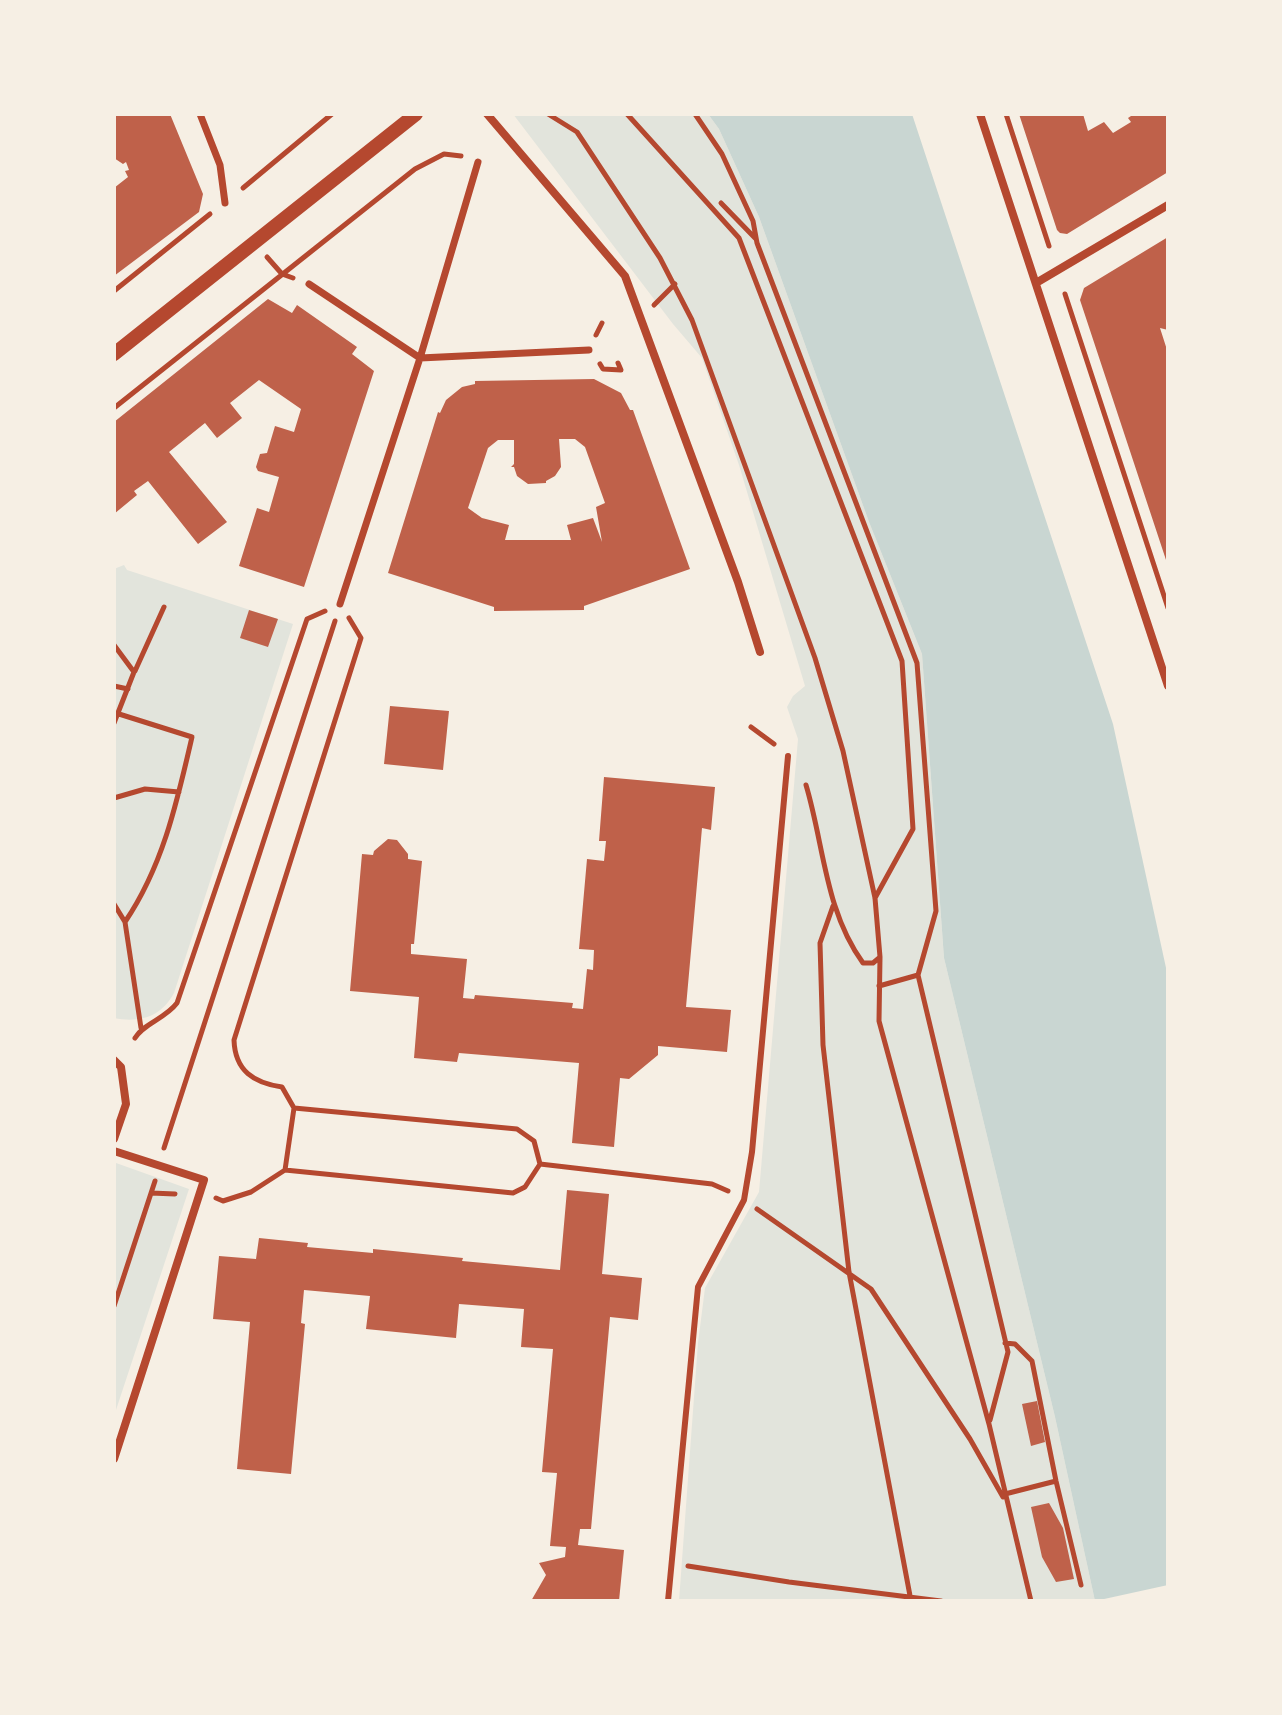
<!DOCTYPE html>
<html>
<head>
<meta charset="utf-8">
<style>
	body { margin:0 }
	#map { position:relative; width:1282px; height:1715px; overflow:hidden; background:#f6efe4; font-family:"Roboto Serif",serif }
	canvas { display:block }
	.frame { position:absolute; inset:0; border:116px solid #f6efe4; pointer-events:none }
</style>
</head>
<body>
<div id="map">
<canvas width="1282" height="1715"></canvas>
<div class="frame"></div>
</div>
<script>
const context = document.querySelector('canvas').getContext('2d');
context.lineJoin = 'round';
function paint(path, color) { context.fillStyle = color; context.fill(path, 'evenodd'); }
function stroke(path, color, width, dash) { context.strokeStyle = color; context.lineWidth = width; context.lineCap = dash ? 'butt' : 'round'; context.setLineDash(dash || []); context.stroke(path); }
const green = new Path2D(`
	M 513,114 L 708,114 L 719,129 L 759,217 L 869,522 L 922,654 L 944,958 L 1055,1417 L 1095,1601 L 679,1601 L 698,1343 L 705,1288 L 759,1192 L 798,739 L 787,707 L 793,696 L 805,686 L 739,465 L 702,358 L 673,324 Z
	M 124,565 L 127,570 L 293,624 L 174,993 C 161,1017 140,1023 114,1018 L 114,569 Z
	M 116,1163 L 189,1189 L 114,1416 L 114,1170 Z`);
const water = new Path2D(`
	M 708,114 L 912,114 L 1113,724 L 1168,977 L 1168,1601 L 1095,1601 L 1055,1417 L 944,958 L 922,654 L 869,522 L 759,217 L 719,129 Z`);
const pier = new Path2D(`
	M 1168,1585 L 1168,1601 L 1095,1601 Z`);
const building = new Path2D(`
	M 114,114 L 170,114 L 203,194 L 199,212 L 114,276 L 114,188 L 128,177 L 125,171 L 129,170 L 126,162 L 123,164 L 114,158 Z
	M 1019,114 L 1083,114 L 1088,131 L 1104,122 L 1113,133 L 1131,122 L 1128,118 L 1134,114 L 1168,114 L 1168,172 L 1067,234 L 1060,233 L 1057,230 Z
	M 1168,237 L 1168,330 L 1160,328 L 1168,353 L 1168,566 L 1080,300 L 1084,288 Z
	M 268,299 L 292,313 L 297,305 L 357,347 L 352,354 L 374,371 L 304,587 L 239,566 L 257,508 L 269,512 L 279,477 L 258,471 L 256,467 L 260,454 L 267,453 L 275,426 L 294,432 L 301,409 L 259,380 L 230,403 L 242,418 L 217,438 L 205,423 L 169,452 L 227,522 L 198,544 L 148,481 L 134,491 L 137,495 L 114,514 L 114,422 Z
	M 594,379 L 621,393 L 630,410 L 633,410 L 690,569 L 584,606 L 584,610 L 494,611 L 494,607 L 388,573 L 438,412 L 440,413 L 446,400 L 462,387 L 475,384 L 475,381 ZM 559,439 L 575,439 L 585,447 L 605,503 L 596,507 L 602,542 L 593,518 L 567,525 L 571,540 L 505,540 L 509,525 L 482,518 L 468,508 L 488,448 L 498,440 L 514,440 L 514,464 L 511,467 L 514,467 L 517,476 L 528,484 L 546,483 L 546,481 L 555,476 L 561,467 Z
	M 249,610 L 278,619 L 268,647 L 240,638 Z
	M 390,706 L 449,711 L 443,770 L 384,764 Z
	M 604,777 L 715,787 L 711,830 L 702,828 L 686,1007 L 731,1010 L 727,1052 L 658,1046 L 658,1055 L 629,1079 L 620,1078 L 614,1147 L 572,1143 L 579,1063 L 459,1053 L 457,1062 L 414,1058 L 419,997 L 350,991 L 362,854 L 373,855 L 374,851 L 388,839 L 397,840 L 408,854 L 408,859 L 422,861 L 414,944 L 411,944 L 411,954 L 467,959 L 463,998 L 474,999 L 475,995 L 573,1003 L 572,1008 L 583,1009 L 587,969 L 593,970 L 594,950 L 579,949 L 587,859 L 604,861 L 606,841 L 599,841 Z
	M 567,1190 L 609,1194 L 602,1274 L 642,1278 L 638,1320 L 610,1317 L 591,1529 L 580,1529 L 578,1545 L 624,1550 L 619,1601 L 531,1601 L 546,1575 L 539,1563 L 565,1557 L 566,1547 L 550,1546 L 557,1473 L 542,1472 L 553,1349 L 521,1347 L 524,1309 L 459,1304 L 456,1338 L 366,1329 L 370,1296 L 304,1290 L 301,1323 L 305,1324 L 291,1474 L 237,1469 L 250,1322 L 213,1319 L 219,1256 L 256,1259 L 259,1238 L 308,1243 L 307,1247 L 373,1253 L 373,1249 L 463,1258 L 462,1261 L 560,1270 Z
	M 1037,1401 L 1045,1442 L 1031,1446 L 1022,1404 Z
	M 1049,1503 L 1063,1528 L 1074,1579 L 1056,1582 L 1042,1557 L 1031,1507 Z`);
const path = new Path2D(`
	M 548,114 L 577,132 L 660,258 L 692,320 L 815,658 L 843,751 L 875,898 L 880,957 L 879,1021 L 989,1424 L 1031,1601
	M 627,114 L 739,238 L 902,661 L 913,829 L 875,898
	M 695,114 L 722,154 L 753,221 L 757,243 L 917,663 L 936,911 L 918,975 L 1008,1352 L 990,1420
	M 1006,114 L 1049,246
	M 243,188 L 332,114
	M 721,203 L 755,238
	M 267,257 L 282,274 L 293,278
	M 114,291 L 210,214
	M 1065,294 L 1168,608
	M 654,305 L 675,284
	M 596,335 L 602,323
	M 600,364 L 603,369 L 621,370 L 618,363
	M 114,408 L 415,169 L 444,154 L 461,156
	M 114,645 L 134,672 L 114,723
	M 135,671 L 164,607
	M 114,686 L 128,689
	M 119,714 L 192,737 C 177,802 163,866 125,922
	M 751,727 L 774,744
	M 806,785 C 824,845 825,911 863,963 L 873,963 L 879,958
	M 114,798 L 145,789 L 179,792
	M 114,904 L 125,922 L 141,1028
	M 833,906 L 820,943 L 823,1045 L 849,1272 L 911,1601
	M 879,986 L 918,975
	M 135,1038 C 144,1023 165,1019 177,1003 L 307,619 L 325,611
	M 294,1108 L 517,1129 L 534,1141 L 540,1164 L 712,1184 L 728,1191
	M 164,1148 L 335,621
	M 285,1170 L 294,1108 L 282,1087 C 254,1083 235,1071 234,1040 L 361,638 L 349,618
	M 151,1193 L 175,1194
	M 216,1198 L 223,1201 L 251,1192 L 285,1170 L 513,1193 L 525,1187 L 540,1164
	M 757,1209 L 871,1289 L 970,1439 L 1003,1497
	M 114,1306 L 155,1181
	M 1005,1343 L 1015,1344 L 1032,1361 L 1056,1481 L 1081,1585
	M 1005,1494 L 1056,1481
	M 688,1566 L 789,1582 L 941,1601`);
const service = new Path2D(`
	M 668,1601 L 698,1287 L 744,1200 L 752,1152 L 788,756`);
const pedestrian = new Path2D(`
	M 200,114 L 220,165 L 225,203
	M 309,284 L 420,358 L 589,350
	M 340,604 L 420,358 L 478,162`);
const minor = new Path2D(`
	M 487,114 L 625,276 L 738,582 L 760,652
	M 980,114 L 1168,686
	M 1036,283 L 1168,205
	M 114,1060 L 121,1067 L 126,1104 L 114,1139
	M 114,1151 L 204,1180 L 114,1459`);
const tertiary = new Path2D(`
	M 114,354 L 416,114`);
paint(green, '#e2e4dc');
paint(water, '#c9d6d2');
paint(pier, '#f6efe4');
paint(building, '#bf614a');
stroke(path, '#b5482f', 5);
stroke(service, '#b5482f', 6);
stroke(pedestrian, '#b5482f', 7);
stroke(minor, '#b5482f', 8);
stroke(tertiary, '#b5482f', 14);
</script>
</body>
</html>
